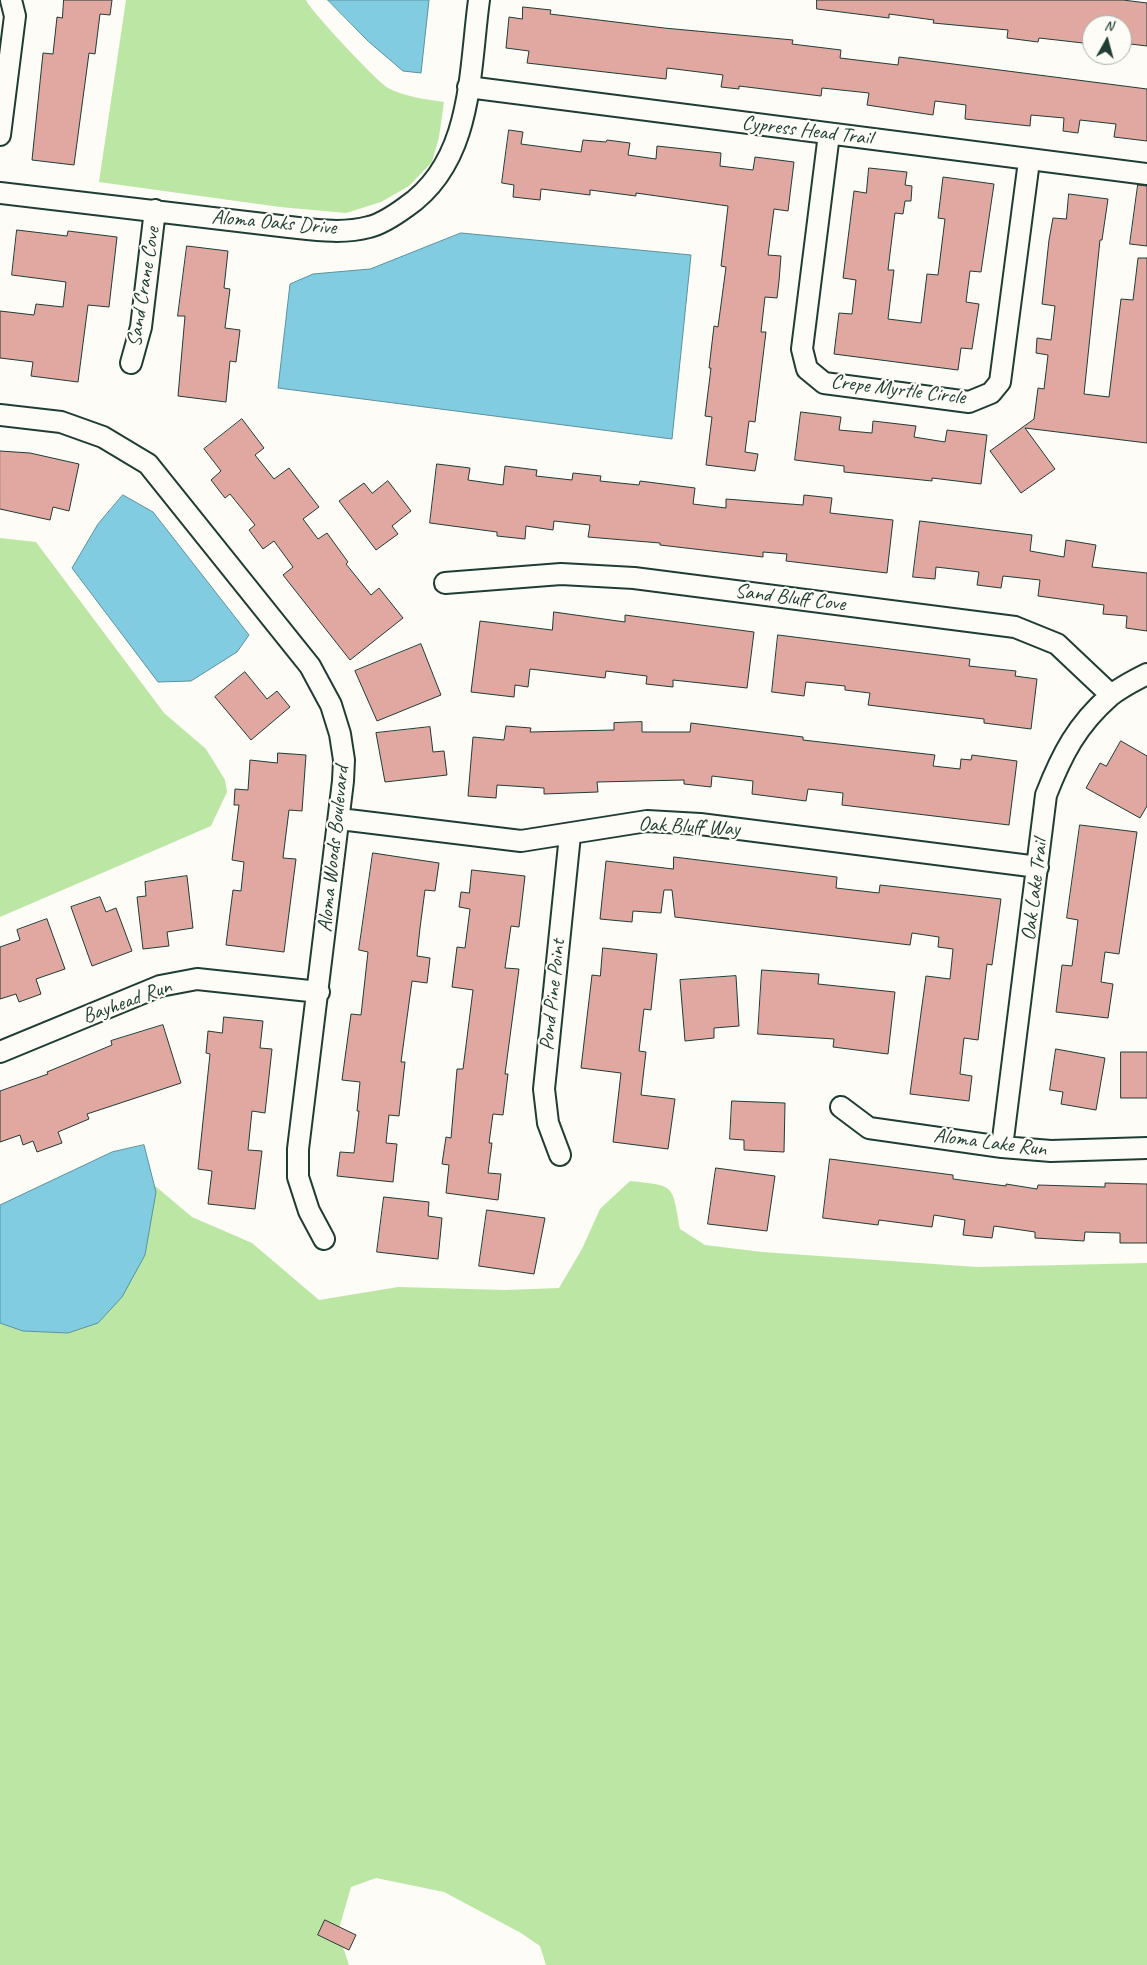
<!DOCTYPE html>
<html>
<head>
<meta charset="utf-8">
<style>
	body { margin:0 }
	#map { position:relative; width:1147px; height:1965px; overflow:hidden; background:#fdfcf7; font-family:Caveat,sans-serif }
	canvas { display:block }
	.north { position:absolute; left:1082px; top:15px; width:50px; height:50px; box-sizing:border-box; background:#fdfcf7; border:1px solid #a4b0a9; border-radius:50%; rotate:7deg; font-size:14px; font-weight:700; line-height:20px; text-align:center; color:#1f3d34 }
	.north::after { content:''; display:block; margin:auto; width:18px; height:22px; background:#1f3d34; clip-path:polygon(50% 0,100% 100%,50% 72%,0 100%) }
</style>
</head>
<body>
<div id="map">
<canvas width="1147" height="1965"></canvas>
<div class="north">N</div>
</div>
<script>
const context = document.querySelector('canvas').getContext('2d');
context.lineJoin = 'round';
function paint(path, color) { context.fillStyle = color; context.fill(path, 'evenodd'); }
function stroke(path, color, width, dash) { context.strokeStyle = color; context.lineWidth = width; context.lineCap = dash ? 'butt' : 'round'; context.setLineDash(dash || []); context.stroke(path); }
function write(font, color, halo, rows, align = 'center') {
  context.font = font + ' Caveat,sans-serif'; context.lineWidth = 4.5; context.setLineDash([]); context.textBaseline = 'middle'; context.strokeStyle = halo; context.fillStyle = color; for (const [text, x, y, turn = 0] of rows) {
    context.save(); context.translate(x, y); context.rotate((+turn || 0) * Math.PI / 180); context.textAlign = isNaN(turn) ? turn : align; if (halo) context.strokeText(text, 0, 0); context.fillText(text, 0, 0); context.restore();
  }
}
const green = new Path2D(`
	M 126,0 L 306,0 C 308,8 378,83 388,88 C 405,97 425,99 444,102 L 439,137 L 432,162 L 409,186 L 381,202 L 346,213 L 280,207 L 99,182 Z
	M 0,538 L 36,542 L 164,713 L 206,749 L 225,780 L 227,792 L 211,826 L 0,917 Z
	M 630,1181 C 676,1186 672,1184 680,1229 L 705,1245 L 762,1252 L 977,1267 L 1147,1263 L 1147,1965 L 546,1965 L 540,1946 L 521,1933 L 444,1892 L 376,1878 L 351,1887 L 338,1932 L 349,1965 L 0,1965 L 0,1323 L 23,1331 L 68,1333 L 98,1323 L 156,1192 L 154,1185 L 192,1217 L 252,1243 L 319,1300 L 398,1287 L 506,1290 L 559,1288 L 582,1249 L 600,1209 Z`);
const water = new Path2D(`
	M 328,0 L 429,0 L 421,73 L 403,71 L 369,42 Z
	M 461,233 L 691,255 L 672,439 L 278,388 L 290,284 L 313,274 L 370,269 Z
	M 123,495 L 153,512 L 249,635 L 237,652 L 191,681 L 158,682 L 72,568 L 98,524 Z
	M 144,1145 L 156,1192 L 145,1255 L 122,1297 L 98,1323 L 68,1333 L 23,1331 L 0,1323 L 0,1205 L 112,1152 Z`);
const building = new Path2D(`
	M 64,0 L 112,0 L 110,15 L 100,14 L 95,54 L 89,53 L 74,165 L 32,160 L 43,53 L 53,54 L 57,17 L 62,18 Z
	M 817,0 L 1123,0 L 1147,3 L 1147,46 L 1122,43 L 1124,25 L 1092,25 L 1092,44 L 1039,38 L 1038,42 L 1007,38 L 1008,30 L 933,23 L 934,20 L 889,14 L 889,18 L 817,9 Z
	M 523,7 L 551,10 L 550,14 L 664,28 L 793,40 L 792,44 L 841,50 L 840,58 L 898,65 L 899,57 L 1147,89 L 1147,141 L 1114,137 L 1116,124 L 1080,120 L 1078,133 L 1063,131 L 1064,118 L 1031,115 L 1030,126 L 965,119 L 966,105 L 935,101 L 933,115 L 867,105 L 869,93 L 822,88 L 821,96 L 739,86 L 739,89 L 721,87 L 723,75 L 667,68 L 666,79 L 527,63 L 529,51 L 506,48 L 509,17 L 522,19 Z
	M 509,130 L 523,132 L 521,144 L 581,152 L 583,140 L 606,142 L 607,140 L 630,143 L 628,155 L 656,159 L 657,146 L 721,153 L 720,166 L 753,170 L 755,157 L 794,162 L 788,211 L 774,209 L 768,255 L 781,256 L 779,281 L 777,298 L 765,297 L 761,332 L 766,332 L 755,422 L 749,421 L 745,452 L 758,454 L 755,471 L 706,465 L 712,417 L 705,416 L 711,368 L 709,368 L 714,326 L 718,327 L 726,267 L 721,266 L 728,206 L 636,193 L 636,196 L 590,190 L 590,195 L 541,189 L 540,200 L 513,197 L 514,185 L 502,183 Z
	M 869,168 L 907,172 L 905,185 L 912,186 L 911,201 L 905,201 L 903,214 L 895,213 L 888,270 L 894,270 L 888,319 L 921,323 L 927,274 L 938,275 L 945,219 L 938,218 L 943,177 L 994,184 L 981,272 L 970,271 L 966,302 L 979,304 L 972,349 L 961,348 L 958,370 L 834,354 L 839,313 L 852,314 L 856,280 L 843,278 L 854,191 L 866,193 Z
	M 1138,185 L 1147,186 L 1147,246 L 1130,244 Z
	M 1069,194 L 1108,199 L 1102,240 L 1100,240 L 1084,394 L 1109,397 L 1121,299 L 1133,300 L 1138,258 L 1147,258 L 1147,443 L 1025,428 L 1055,469 L 1021,493 L 990,451 L 1034,419 L 1038,388 L 1044,389 L 1048,355 L 1036,353 L 1037,338 L 1051,340 L 1055,306 L 1042,304 L 1049,240 L 1053,218 L 1066,219 Z
	M 17,230 L 67,236 L 68,231 L 117,237 L 109,307 L 88,305 L 78,382 L 31,376 L 33,362 L 0,358 L 0,311 L 34,315 L 36,304 L 63,307 L 66,282 L 12,275 Z
	M 187,246 L 228,251 L 224,288 L 230,289 L 225,328 L 240,330 L 236,362 L 230,361 L 226,402 L 178,396 L 185,316 L 178,316 Z
	M 801,412 L 841,417 L 839,430 L 872,433 L 873,421 L 916,426 L 914,437 L 945,442 L 947,430 L 987,435 L 981,484 L 932,478 L 932,481 L 844,472 L 844,466 L 795,460 Z
	M 242,419 L 264,448 L 255,455 L 274,479 L 289,468 L 319,507 L 303,519 L 318,539 L 327,533 L 348,562 L 346,564 L 371,595 L 379,588 L 403,618 L 350,660 L 283,575 L 293,567 L 274,541 L 263,549 L 249,530 L 255,525 L 230,494 L 225,498 L 211,480 L 221,471 L 204,449 Z
	M 0,451 L 30,453 L 79,464 L 69,511 L 53,507 L 50,520 L 0,509 Z
	M 437,464 L 470,468 L 468,480 L 503,485 L 505,466 L 537,470 L 536,476 L 572,480 L 573,473 L 601,476 L 600,481 L 639,485 L 640,481 L 695,488 L 693,504 L 726,508 L 726,499 L 803,505 L 804,495 L 832,498 L 830,513 L 893,520 L 887,573 L 786,561 L 787,554 L 763,552 L 763,557 L 660,545 L 660,543 L 588,537 L 590,525 L 554,521 L 553,530 L 526,526 L 525,539 L 497,536 L 497,532 L 430,523 Z
	M 388,481 L 411,511 L 392,526 L 398,534 L 376,550 L 339,501 L 364,483 L 372,493 Z
	M 920,521 L 1032,535 L 1030,551 L 1064,557 L 1066,540 L 1096,545 L 1092,567 L 1147,573 L 1147,631 L 1126,628 L 1127,616 L 1103,614 L 1104,605 L 1038,596 L 1040,580 L 1003,576 L 1001,588 L 977,585 L 979,572 L 936,567 L 935,579 L 913,577 Z
	M 554,612 L 625,622 L 625,615 L 754,632 L 747,688 L 673,680 L 673,687 L 646,684 L 647,676 L 606,671 L 605,678 L 530,669 L 528,687 L 515,685 L 514,697 L 471,692 L 480,621 L 552,630 Z
	M 778,635 L 970,659 L 969,666 L 1016,671 L 1015,676 L 1037,679 L 1031,729 L 984,723 L 984,719 L 868,705 L 870,693 L 845,690 L 845,686 L 806,682 L 804,696 L 772,692 Z
	M 421,644 L 441,695 L 377,721 L 355,671 Z
	M 245,672 L 267,699 L 277,691 L 290,707 L 251,740 L 215,697 Z
	M 642,722 L 642,732 L 690,732 L 691,723 L 803,737 L 803,740 L 935,755 L 933,766 L 960,769 L 961,759 L 971,760 L 972,755 L 1017,761 L 1009,825 L 842,805 L 843,793 L 808,789 L 806,801 L 752,794 L 753,781 L 712,776 L 711,787 L 684,784 L 684,780 L 597,782 L 598,792 L 544,794 L 544,788 L 497,785 L 496,798 L 468,796 L 473,737 L 504,740 L 506,726 L 531,728 L 530,732 L 614,730 L 614,723 Z
	M 430,727 L 433,752 L 444,751 L 447,775 L 385,782 L 376,733 Z
	M 1121,741 L 1147,756 L 1147,806 L 1140,818 L 1086,788 L 1100,763 L 1106,766 Z
	M 278,753 L 306,755 L 302,811 L 289,810 L 283,858 L 296,859 L 284,952 L 226,945 L 233,890 L 241,891 L 244,862 L 232,860 L 239,805 L 234,805 L 235,789 L 248,790 L 250,760 L 277,763 Z
	M 1080,825 L 1137,832 L 1119,954 L 1105,952 L 1101,982 L 1113,984 L 1108,1018 L 1056,1012 L 1062,965 L 1072,966 L 1078,920 L 1067,918 Z
	M 373,853 L 439,863 L 435,891 L 425,890 L 420,928 L 417,956 L 430,958 L 427,983 L 412,981 L 401,1062 L 405,1062 L 399,1116 L 389,1115 L 386,1143 L 397,1144 L 393,1182 L 337,1176 L 340,1152 L 354,1153 L 359,1111 L 357,1111 L 360,1082 L 342,1080 L 351,1014 L 361,1015 L 368,952 L 359,950 Z
	M 674,857 L 837,877 L 836,888 L 879,893 L 880,885 L 1001,899 L 992,965 L 987,964 L 978,1040 L 964,1038 L 960,1074 L 972,1076 L 969,1101 L 910,1094 L 926,976 L 950,979 L 953,949 L 938,947 L 939,937 L 912,933 L 910,945 L 675,917 L 672,890 L 664,890 L 661,913 L 633,911 L 632,922 L 600,919 L 606,861 L 673,869 Z
	M 472,870 L 525,876 L 519,927 L 511,926 L 505,968 L 519,969 L 505,1074 L 508,1074 L 503,1115 L 493,1114 L 489,1143 L 492,1143 L 488,1173 L 501,1174 L 498,1200 L 446,1193 L 449,1165 L 442,1164 L 446,1137 L 451,1138 L 457,1069 L 463,1069 L 473,990 L 452,987 L 457,947 L 465,948 L 470,909 L 459,907 L 461,892 L 469,893 Z
	M 187,876 L 193,928 L 167,932 L 169,946 L 143,949 L 137,897 L 146,896 L 145,882 Z
	M 100,897 L 106,912 L 116,908 L 132,951 L 92,966 L 71,907 Z
	M 47,919 L 65,969 L 36,979 L 41,994 L 19,1002 L 16,994 L 0,999 L 0,947 L 20,940 L 17,930 Z
	M 603,948 L 657,954 L 651,1010 L 644,1009 L 639,1051 L 646,1052 L 641,1095 L 675,1099 L 668,1149 L 613,1142 L 621,1073 L 581,1068 L 592,975 L 600,976 Z
	M 762,970 L 819,974 L 818,984 L 895,992 L 888,1054 L 833,1047 L 834,1039 L 758,1034 Z
	M 736,976 L 739,1026 L 714,1028 L 714,1038 L 685,1041 L 680,980 Z
	M 224,1017 L 263,1021 L 260,1048 L 272,1049 L 265,1113 L 252,1111 L 248,1150 L 262,1151 L 255,1209 L 208,1204 L 212,1171 L 198,1169 L 210,1054 L 206,1053 L 208,1031 L 222,1033 Z
	M 163,1025 L 181,1083 L 87,1114 L 89,1119 L 58,1132 L 62,1143 L 37,1152 L 33,1141 L 23,1145 L 20,1135 L 0,1142 L 0,1091 L 48,1074 L 47,1072 L 112,1045 L 111,1041 Z
	M 1056,1049 L 1105,1058 L 1096,1110 L 1061,1104 L 1063,1092 L 1050,1090 Z
	M 1121,1052 L 1147,1052 L 1147,1098 L 1121,1098 Z
	M 732,1101 L 785,1103 L 784,1152 L 744,1150 L 744,1140 L 730,1139 Z
	M 830,1159 L 953,1175 L 953,1179 L 1006,1186 L 1006,1184 L 1037,1189 L 1038,1185 L 1105,1187 L 1105,1183 L 1147,1184 L 1147,1243 L 1120,1243 L 1120,1233 L 1085,1232 L 1084,1241 L 1035,1238 L 1035,1232 L 994,1226 L 992,1238 L 963,1235 L 965,1220 L 934,1215 L 932,1227 L 879,1220 L 878,1225 L 823,1218 Z
	M 716,1168 L 775,1176 L 767,1231 L 708,1224 Z
	M 384,1197 L 429,1202 L 428,1216 L 442,1218 L 438,1259 L 377,1252 Z
	M 487,1210 L 545,1218 L 534,1274 L 479,1266 Z
	M 325,1920 L 356,1935 L 349,1950 L 318,1935 Z`);
const street = new Path2D(`
	M 468,87 L 1147,174
	M 829,134 L 802,349 L 807,369 L 824,383 L 969,402 L 991,393 L 1000,382 L 1029,161
	M 0,135 L 15,16 L 11,0
	M 0,193 L 289,227 C 316,230 343,234 369,227 C 382,224 395,215 406,207 C 473,161 469,74 479,0
	M 131,363 L 141,327 L 155,210
	M 0,415 L 61,422 L 103,437 L 148,464 L 310,666 L 331,705 L 340,734 L 344,760 L 343,781 L 298,1149 L 298,1177 L 309,1211 L 324,1239
	M 445,583 L 561,574 L 634,578 L 1015,627 L 1057,644 L 1111,695
	M 340,819 L 521,841 L 647,821 L 700,824 L 1038,867
	M 0,1052 L 160,986 L 197,979 L 319,992
	M 841,1107 L 869,1128 L 1002,1147 L 1051,1151 L 1147,1148
	M 1002,1147 L 1046,795 C 1062,754 1077,725 1110,696 C 1121,687 1135,680 1147,674
	M 560,1155 L 548,1123 L 544,1089 L 570,835`);
const streetNames = [
	["Cypress Head Trail",807,131,7],
	["Aloma Oaks Drive",274,223,5],
	["Sand Crane Cove",144,287,-81],
	["Crepe Myrtle Circle",898,390,7],
	["Sand Bluff Cove",790,598,7],
	["Oak Bluff Way",689,827,3],
	["Aloma Woods Boulevard",334,849,-84],
	["Oak Lake Trail",1035,890,-83],
	["Pond Pine Point",553,995,-84],
	["Bayhead Run",127,1002,-20],
	["Aloma Lake Run",990,1143,7]
];
paint(green, '#bce6a3');
paint(water, '#82cce2');
stroke(water, '#5a939c', 1);
paint(building, '#e1a7a1');
stroke(building, '#1f3d34', 1);
stroke(street, '#1f3d34', 24);
stroke(street, '#fdfcf7', 20);
write('21px', '#1f3d34', '#fdfcf7', streetNames);
</script>
</body>
</html>
